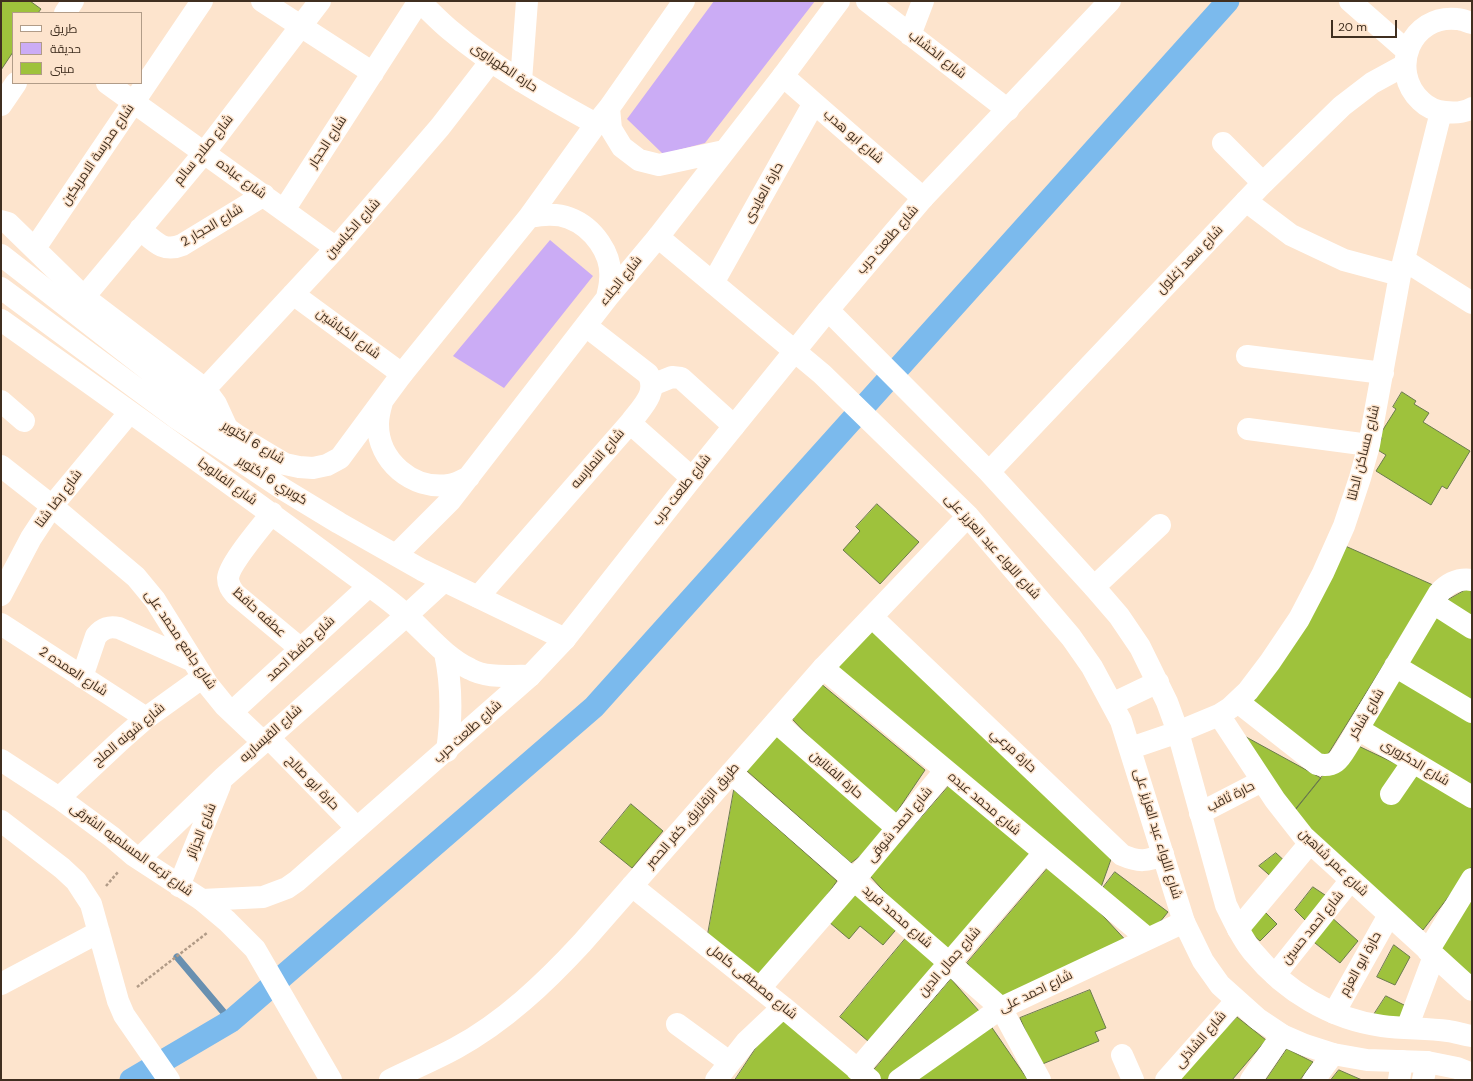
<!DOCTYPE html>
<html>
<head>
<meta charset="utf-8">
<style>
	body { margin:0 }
	#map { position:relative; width:1473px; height:1081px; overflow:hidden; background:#fde4cd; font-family:"DM Sans",Cairo,sans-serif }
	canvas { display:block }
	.frame { position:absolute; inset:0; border:2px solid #402f20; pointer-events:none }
	.legend { position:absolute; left:12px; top:12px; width:130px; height:72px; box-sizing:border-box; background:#fde4cd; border:1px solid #b19c88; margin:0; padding:5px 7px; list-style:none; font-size:12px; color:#402f20 }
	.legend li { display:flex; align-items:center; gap:8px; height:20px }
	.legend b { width:20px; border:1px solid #b19c88 }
	.scale { position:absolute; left:1331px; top:20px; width:66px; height:18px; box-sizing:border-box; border:2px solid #402f20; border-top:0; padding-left:5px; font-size:12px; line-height:14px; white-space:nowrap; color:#402f20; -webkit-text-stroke:3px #fde4cd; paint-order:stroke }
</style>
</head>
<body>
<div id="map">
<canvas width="1473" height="1081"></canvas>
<div class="frame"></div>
<ul class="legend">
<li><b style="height:5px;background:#fff"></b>طريق</li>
<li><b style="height:11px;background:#cbacf5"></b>حديقة</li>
<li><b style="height:11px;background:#9ec23c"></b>مبنى</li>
</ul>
<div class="scale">20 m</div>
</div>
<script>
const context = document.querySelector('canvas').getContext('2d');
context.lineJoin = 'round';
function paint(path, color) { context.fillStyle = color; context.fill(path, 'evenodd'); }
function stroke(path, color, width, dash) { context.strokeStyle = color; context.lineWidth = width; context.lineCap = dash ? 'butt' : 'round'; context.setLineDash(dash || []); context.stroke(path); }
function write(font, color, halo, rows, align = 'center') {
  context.font = font + ' "DM Sans",Cairo,sans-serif'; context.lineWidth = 3; context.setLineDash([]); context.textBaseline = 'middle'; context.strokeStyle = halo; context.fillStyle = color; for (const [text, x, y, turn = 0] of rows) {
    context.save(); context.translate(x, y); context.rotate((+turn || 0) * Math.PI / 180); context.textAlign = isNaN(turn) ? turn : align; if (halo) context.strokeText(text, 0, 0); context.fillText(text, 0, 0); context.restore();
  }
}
const green = new Path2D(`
	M 714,1 L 815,1 L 705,143 L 663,154 L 627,119 Z
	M 550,240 L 593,276 L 504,388 L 453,356 Z`);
const stream = new Path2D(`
	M 177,957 L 231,1021`);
const canal = new Path2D(`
	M 131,1080 L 231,1021 L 594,707 L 1228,1`);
const building = new Path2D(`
	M 1,1 L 30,1 L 41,9 L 38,13 L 13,13 L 13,52 L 1,70 Z
	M 1402,392 L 1416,401 L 1414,404 L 1429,413 L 1423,422 L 1470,451 L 1447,489 L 1442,486 L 1431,505 L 1376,471 L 1386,455 L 1376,449 L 1382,438 L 1379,436 L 1396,409 L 1393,407 Z
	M 877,504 L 919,542 L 880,584 L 843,550 L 860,531 L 856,527 Z
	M 1343,545 L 1433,585 L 1325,759 L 1248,701 Z
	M 1471,587 L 1472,625 L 1437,606 Z
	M 1436,612 L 1472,633 L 1472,702 L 1405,663 Z
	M 872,617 L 1115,848 L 1099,893 L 823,668 Z
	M 1395,666 L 1472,712 L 1472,785 L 1368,727 Z
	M 814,678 L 925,770 L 890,822 L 793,720 Z
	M 776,722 L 897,828 L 851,863 L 747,771 Z
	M 1226,726 L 1321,778 L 1288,819 Z
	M 1350,742 L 1472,800 L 1472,866 L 1423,930 L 1288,819 Z
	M 955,779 L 1044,853 L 949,963 L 870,876 Z
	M 734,790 L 837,881 L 768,979 L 706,945 Z
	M 631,804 L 663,831 L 632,868 L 600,842 Z
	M 1276,853 L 1289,865 L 1275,880 L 1259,866 Z
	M 1053,862 L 1131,946 L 1001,1008 L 967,963 Z
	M 1115,872 L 1168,912 L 1151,933 L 1099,893 Z
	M 1313,887 L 1331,899 L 1309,924 L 1295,910 Z
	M 858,889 L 900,925 L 883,945 L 860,926 L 849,939 L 829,922 Z
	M 1472,889 L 1472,981 L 1437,948 Z
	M 1263,910 L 1277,924 L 1260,941 L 1247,930 Z
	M 1330,916 L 1358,941 L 1340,963 L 1310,939 Z
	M 911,932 L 948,962 L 876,1048 L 840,1017 Z
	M 1394,945 L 1410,957 L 1395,985 L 1377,977 Z
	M 951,979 L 986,1019 L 899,1080 L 874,1080 L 867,1078 Z
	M 1090,990 L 1106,1028 L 1095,1032 L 1099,1041 L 1040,1065 L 1020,1018 Z
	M 1386,996 L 1406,1006 L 1398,1023 L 1371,1019 Z
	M 783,1007 L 856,1080 L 735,1080 Z
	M 1237,1017 L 1266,1040 L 1232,1080 L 1177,1080 Z
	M 986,1019 L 1028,1080 L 899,1080 Z
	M 1287,1049 L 1313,1062 L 1300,1080 L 1266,1080 Z
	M 1339,1070 L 1362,1080 L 1331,1080 Z`);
const path = new Path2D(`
	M 106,886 L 118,872
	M 137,987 L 207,933`);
const minor = new Path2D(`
	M 262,1 L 373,73
	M 419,1 C 430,11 439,21 450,30 C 495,68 545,96 596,124
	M 867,1 L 1008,110
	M 65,13 L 73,1
	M 910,35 L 923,1
	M 783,76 L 923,198
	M 521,81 L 527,1
	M 107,83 L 336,248
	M 1,105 L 16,83
	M 1223,143 L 1263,183
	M 1246,201 L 1291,235 L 1344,260 L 1400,275
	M 284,210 L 419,1
	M 1,221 L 8,223 L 84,297 L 205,389 L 216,404 L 227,428
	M 140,229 C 154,241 163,253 182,245 L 264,195
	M 35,248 L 202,1
	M 1404,260 L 1472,303
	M 713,283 L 814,103
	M 293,294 L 402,374
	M 84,297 L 204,153 L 320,1
	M 1,320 C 119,404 238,488 354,575 C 372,588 392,601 408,617 C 428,635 445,657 470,669 C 488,679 510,675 530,676
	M 1247,356 L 1383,373
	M 652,385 L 672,377 L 681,378 L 734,426
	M 205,389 L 336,248 L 440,127 L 491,61
	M 1,401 L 24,421
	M 630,423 L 692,478
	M 1248,429 L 1369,445
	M 1,466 L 52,506 L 136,577 L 155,600 L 208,685 L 225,706 L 263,742
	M 272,513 C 262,526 229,564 228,578 C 228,585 231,589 235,594 L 301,649
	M 1094,587 L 1160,525
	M 1,595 L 31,538 L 52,506 L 130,412
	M 478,597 L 630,423 C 641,408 659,393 648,374 L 586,326
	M 1433,603 L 1472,628
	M 872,617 L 1122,855 C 1138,862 1148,862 1163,854
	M 1,624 L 146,718
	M 445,653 C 452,686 452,717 447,751
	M 1395,666 L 1472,712
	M 823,668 L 1147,938
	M 82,677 L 96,636 C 103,628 109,626 119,628 L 193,661
	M 1238,702 L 1317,764 C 1337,769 1341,756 1350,742 L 1439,593 C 1448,583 1458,578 1472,580
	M 232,712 L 369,586
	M 1219,715 L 1275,800 L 1304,837 L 1472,990
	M 776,722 L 897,828
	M 1358,729 L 1472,797
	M 1178,732 L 1219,715 L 1230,708 L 1248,691 L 1270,662 L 1299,619 L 1323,573 L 1344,526 L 1360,478 L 1369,445 L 1400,275 L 1441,112
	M 268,737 L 357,828
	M 1,760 L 59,798 L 112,837 L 133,855 L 202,900 L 227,921 L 255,949 L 331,1080
	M 731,773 L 1001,1008 L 1040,1080
	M 1391,794 L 1413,762
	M 59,798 L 121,740 L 146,718 L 203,677
	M 1200,813 L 1262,781
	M 1,821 L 62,868 L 76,881 L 91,904 L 118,1001 L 124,1015 L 169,1080
	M 140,858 L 224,777 L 407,615
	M 179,886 L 220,785
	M 632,886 L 783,1007 L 870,1080
	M 1238,929 L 1310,843
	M 1428,951 L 1472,879
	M 1275,975 L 1350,881
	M 1,984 L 99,932
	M 760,988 L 854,880 L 945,771
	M 1334,1013 L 1389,915
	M 677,1024 L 729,1062
	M 1407,1028 L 1434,956
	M 1122,1055 L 1133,1080
	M 857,1070 L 1044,853
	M 716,1080 L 746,1042 L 783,1007
	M 899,1080 L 1001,1008 L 1184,922
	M 1166,1080 L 1236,1001
	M 1251,1080 L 1282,1035
	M 1314,1080 L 1333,1054
	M 1399,1080 L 1402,1061
	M 1423,1080 L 1427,1062`);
const major = new Path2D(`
	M 1350,1 L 1407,51
	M 1472,23 C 1467,22 1462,19 1457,19 C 1411,14 1388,70 1421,101 C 1427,107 1436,111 1445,112 C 1454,113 1464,113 1472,108
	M 658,237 L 822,374 L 968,516 L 1071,637 L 1092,667 L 1121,721 L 1184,922 L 1203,961 L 1220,985 L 1258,1019 L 1282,1035 L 1305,1045 L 1333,1054 L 1367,1060 L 1427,1062 L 1457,1068 L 1472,1074
	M 828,310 L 989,472 L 1094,587 L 1119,616 L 1140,647 L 1167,702 L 1178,732 L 1226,905 C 1234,921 1241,938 1253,952 C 1285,991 1331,1019 1382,1026 C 1404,1029 1426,1028 1448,1031 C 1456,1032 1464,1035 1472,1036
	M 989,472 L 1263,183 L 1342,106 L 1372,83 L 1405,65
	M 1112,704 L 1158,682
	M 1131,748 L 1178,732
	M 202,900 L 263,897 L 287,888 L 297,881 L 530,676 L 565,639 L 692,478 L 828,310 L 923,198 L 1110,1
	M 390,1080 C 412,1069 434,1060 456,1048 C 504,1022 545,983 582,943 L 823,668 L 968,516`);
const highway = new Path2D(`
	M 609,108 L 611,129 L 622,147 L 639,160 L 659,165 L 724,151
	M 529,217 C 542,215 556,213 569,218 C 593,227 613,254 610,280 C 610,286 608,292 607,298
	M 1,255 L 191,403 L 238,436 L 268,454 L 285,464 L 299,467 L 313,468 L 327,465 L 340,458 L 402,374 L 529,217 L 596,124 L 609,108 L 684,1
	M 1,288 L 175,417 L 283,489 L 339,523 L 422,570 L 565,639
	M 382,402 C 380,409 378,417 378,424 C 378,461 412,490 449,485 C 456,484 463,480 469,477
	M 396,555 L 450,501 L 607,298 L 658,237 L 783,76 L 839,1
	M 407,615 L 444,581`);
const streetNames = [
	["شارع الخشاب",937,55,38],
	["حارة الطهراوى",504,68,34],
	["شارع ابو هدب",853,137,41],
	["شارع الحجار",328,142,-57],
	["شارع صلاح سالم",204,150,-51],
	["شارع مدرسة الامريكين",98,155,-56],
	["شارع عباده",241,179,36],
	["حارة العايدى",764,193,-61],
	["شارع الحجار 2",212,226,-31],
	["شارع الكباسين",353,229,-48],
	["شارع طلعت حرب",888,240,-49],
	["شارع سعد زغلول",1190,260,-46],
	["شارع الجلاء",621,281,-51],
	["شارع الكباشين",348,334,36],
	["شارع 6 أكتوبر",253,443,31],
	["شارع مساكن الدلتا",1364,453,-76],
	["شارع النمارسه",598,459,-49],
	["كوبري 6 أكتوبر",272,481,32],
	["شارع الفالوجا",227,482,36],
	["شارع طلعت حرب",682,490,-52],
	["شارع رضا شتا",59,499,-53],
	["شارع اللواء عبد العزيز على",992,547,48],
	["عطفه حافظ",259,613,42],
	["شارع جامع محمد على",180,640,56],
	["شارع حافظ احمد",301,649,-43],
	["شارع العمده 2",73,672,33],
	["شارع شاكر",1367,714,-59],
	["شارع طلعت حرب",468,732,-42],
	["شارع القيساريه",271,734,-42],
	["شارع شونه الملح",129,735,-40],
	["حارة مرعي",1013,751,43],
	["شارع الدكرورى",1415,763,31],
	["حارة الفنانين",836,775,41],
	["حارة ابو صالح",312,783,46],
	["حارة ثاقب",1231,797,-27],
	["شارع محمد عبده",984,804,40],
	["طريق الزقازيق, كفر الحصر",693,816,-49],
	["شارع احمد شوقى",900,825,-50],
	["شارع الجزائر",202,831,-68],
	["شارع اللواء عبد العزيز على",1157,834,73],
	["شارع ترعه المسلميه الشرقى",131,850,36],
	["شارع عمر شاهين",1333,863,44],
	["شارع محمد فريد",897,917,41],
	["شارع احمد حسين",1313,928,-51],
	["شارع جمال الدين",950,962,-49],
	["حارة ابو العزم",1361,964,-61],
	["شارع مصطفى كامل",752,982,39],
	["شارع احمد على",1036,992,-26],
	["شارع الشاذلى",1201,1040,-49]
];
paint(green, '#cbacf5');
stroke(stream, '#6990b0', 7);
stroke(canal, '#7bbaed', 23);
paint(building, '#9ec23c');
stroke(building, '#6a7a4c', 1);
stroke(path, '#b19b87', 2.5, [3, 2]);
stroke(minor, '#fff', 22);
stroke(major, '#fff', 22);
stroke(highway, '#fff', 22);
write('13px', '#402f20', '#fde4cd', streetNames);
</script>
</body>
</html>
